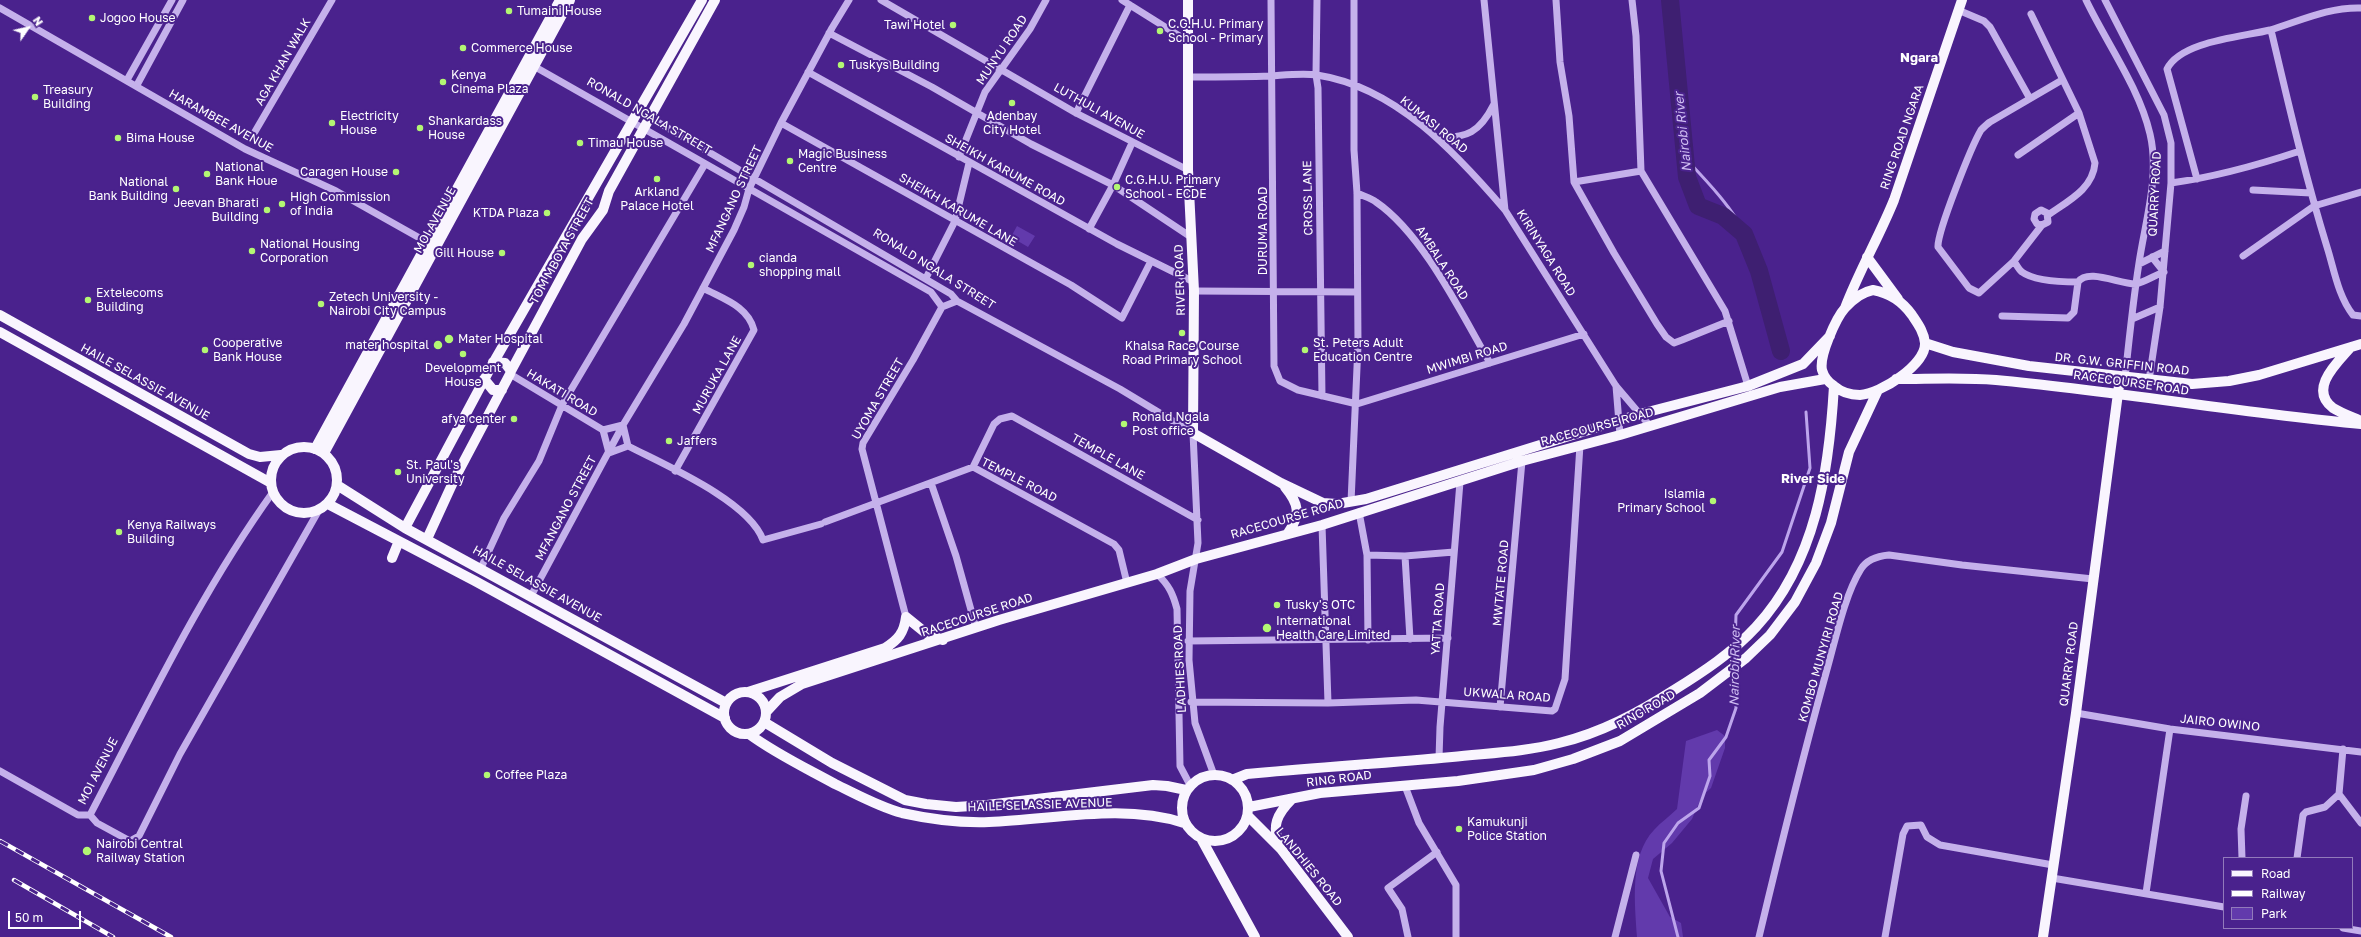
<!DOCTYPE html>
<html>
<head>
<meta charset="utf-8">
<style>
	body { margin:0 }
	#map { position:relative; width:2361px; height:937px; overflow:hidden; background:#4a228d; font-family:"Golos Text",sans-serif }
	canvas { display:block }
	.legend { position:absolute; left:2223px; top:857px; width:130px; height:72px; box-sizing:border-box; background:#4a228d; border:1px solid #927abb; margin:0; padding:5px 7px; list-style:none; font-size:12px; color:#fff }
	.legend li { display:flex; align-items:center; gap:8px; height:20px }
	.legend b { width:20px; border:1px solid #927abb }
	.north { position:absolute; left:8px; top:8px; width:40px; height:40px; -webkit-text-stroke:3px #4a228d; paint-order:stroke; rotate:56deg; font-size:11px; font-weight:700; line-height:16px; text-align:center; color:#fff }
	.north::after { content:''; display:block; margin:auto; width:14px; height:18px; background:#fff; clip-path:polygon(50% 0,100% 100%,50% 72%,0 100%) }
	.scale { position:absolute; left:8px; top:911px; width:73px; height:18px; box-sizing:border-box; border:2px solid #fff; border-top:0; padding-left:5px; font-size:12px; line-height:14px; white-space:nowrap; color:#fff; -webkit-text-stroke:3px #4a228d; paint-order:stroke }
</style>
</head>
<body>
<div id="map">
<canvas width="2361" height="937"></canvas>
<ul class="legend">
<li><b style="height:5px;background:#f9f5fe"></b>Road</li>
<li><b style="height:5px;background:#fff"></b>Railway</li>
<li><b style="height:11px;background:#623aac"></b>Park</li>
</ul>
<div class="north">N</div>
<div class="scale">50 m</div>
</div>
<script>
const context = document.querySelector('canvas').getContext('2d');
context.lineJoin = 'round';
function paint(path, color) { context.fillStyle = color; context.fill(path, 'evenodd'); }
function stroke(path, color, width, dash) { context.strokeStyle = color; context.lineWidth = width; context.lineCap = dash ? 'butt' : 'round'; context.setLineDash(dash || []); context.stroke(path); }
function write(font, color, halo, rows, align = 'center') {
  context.font = font + ' "Golos Text",sans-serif'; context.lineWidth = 4; context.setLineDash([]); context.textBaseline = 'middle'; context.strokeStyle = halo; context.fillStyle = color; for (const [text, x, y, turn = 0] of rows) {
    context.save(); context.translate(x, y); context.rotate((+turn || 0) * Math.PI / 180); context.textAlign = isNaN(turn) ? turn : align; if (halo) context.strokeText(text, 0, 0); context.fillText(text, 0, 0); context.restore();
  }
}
const green = new Path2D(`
	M 1017,226 L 1035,236 L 1028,247 L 1011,237 Z
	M 1717,730 L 1725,736 L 1725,748 L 1711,788 L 1702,796 L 1692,819 L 1672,843 L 1653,859 L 1648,878 L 1670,917 L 1681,923 L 1683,937 L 1637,937 C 1635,904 1629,856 1654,830 C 1661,822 1670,816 1677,809 L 1686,741 Z`);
const stream = new Path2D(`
	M 1685,158 C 1702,176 1736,211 1744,234
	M 1735,645 L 1736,615 L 1782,552 L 1810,468 L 1806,412
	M 1735,650 L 1735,663
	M 1678,937 L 1661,871 L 1664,843 L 1678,823 L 1699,808 L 1710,776 L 1709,760 L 1726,737 L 1736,708 L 1735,668`);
const river = new Path2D(`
	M 1670,0 L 1687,177 L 1698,206 L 1723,216 L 1744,234 L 1759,271 L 1781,351`);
const minor = new Path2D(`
	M 881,0 L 1076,113 L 1188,170
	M 1122,0 L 1189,42
	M 1271,0 L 1274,366 L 1280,381 L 1298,390 L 1357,404 L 1584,334
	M 1317,0 L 1316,75 L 1318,88 L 1322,396
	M 1484,0 L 1505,210 L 1616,386 L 1650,426
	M 1556,0 L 1560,62 L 1569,116 L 1574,182 L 1614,253 L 1657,324 L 1666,337 L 1674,343 L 1682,340 L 1729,321
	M 2086,0 C 2107,44 2139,87 2150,134 C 2160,176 2145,222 2139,263 C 2133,301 2129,340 2125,378
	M 2105,0 L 2164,115 L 2171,143 L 2171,183 L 2160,307 L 2149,380
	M 0,8 L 245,149 L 336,191 L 432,245
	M 1958,10 L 1984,21 L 1990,27 L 2029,97
	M 2031,14 L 2079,113 L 2095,163 C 2093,189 2068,201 2048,215
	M 2271,30 C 2288,102 2305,176 2327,247 C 2334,269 2338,296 2353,315 L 2361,316
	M 829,33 L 932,87 L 1031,144 L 1113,185 L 1191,237
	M 530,64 L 931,292 L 942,307
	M 808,72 L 1117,244 L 1194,282
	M 1190,77 C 1217,77 1244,77 1271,76 C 1286,75 1302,73 1317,75 C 1396,87 1456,153 1505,210
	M 127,80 L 172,0
	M 137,85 L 183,0
	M 637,110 L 951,294 L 957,301 L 1120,389 L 1193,433 L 1198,543 L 1190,591 L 1189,660 L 1195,723 L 1214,775
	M 1076,113 L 1130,5
	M 781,123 L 1071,285 L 1122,318 L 1151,261
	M 253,135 L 332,0
	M 1436,137 C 1467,139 1480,132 1494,104
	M 2018,155 L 2079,113
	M 959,157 L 985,92 L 1030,29 L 1046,0
	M 1641,171 L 1725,311 L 1748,386
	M 2197,179 L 2167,69 C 2181,41 2242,37 2270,30 C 2300,21 2328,7 2361,8
	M 1574,182 L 1641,171 L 1636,36 L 1632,0
	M 2171,183 C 2215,177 2258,165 2300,151
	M 2253,190 L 2311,193
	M 1357,193 C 1363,196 1371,198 1376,202 C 1423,234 1461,313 1490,363
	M 2042,225 L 2037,224 L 2034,219 L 2035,214 L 2041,210 L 2047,213 L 2048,222 L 2042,225 L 2014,261 L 1979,293 L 1969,288 L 1938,247 C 1937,232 1972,145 1981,130 C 1984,127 1987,124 1990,122 L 2062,80
	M 1089,229 L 1113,185 L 1132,143
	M 2243,256 L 2314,206 L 2361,192
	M 2014,261 C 2016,264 2019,270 2022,272 C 2034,281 2063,282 2078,282
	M 2139,264 L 2165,251
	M 926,278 L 955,221 L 969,163
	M 1194,291 L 1357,292
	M 2002,316 L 2068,318 L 2074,312 L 2078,282 C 2088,268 2119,284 2135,284 C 2144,283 2155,275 2164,272 L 2152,257
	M 2132,319 L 2160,307
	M 511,371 L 510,374 L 603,430
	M 1616,386 L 1620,435
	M 623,425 L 628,446
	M 603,430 L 609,453
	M 603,430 L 623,425
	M 628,446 C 665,465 749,501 763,540 L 821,524
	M 609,453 L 628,446
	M 973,467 L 994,424 L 1000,419 L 1012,416 L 1198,520
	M 675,471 L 754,330 C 748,306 723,299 703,288
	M 931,483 L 956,556 L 976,628
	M 1351,502 L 1358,345 L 1357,193 L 1354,150 L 1354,0
	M 1359,512 L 1367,555 L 1368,640
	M 825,522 L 973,467 L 1114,544 L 1119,550 L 1127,583
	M 1322,525 L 1328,703
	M 1367,555 L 1405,556 L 1454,552
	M 1405,556 L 1410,639
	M 481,568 L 504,518 L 539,461 L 562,405 L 705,164
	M 1157,574 C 1169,585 1173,594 1177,609 L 1180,766 L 1190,785
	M 531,596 L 623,425 L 684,324 L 734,230 L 744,207 L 749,189 L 781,123 L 832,28 L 849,0
	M 906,617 L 862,449 L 863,443 L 913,360 L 942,307 L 957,301
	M 1188,641 L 1448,638
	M 1191,702 L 1328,703 L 1416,700 L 1552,711 L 1555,709 L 1565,679 L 1580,445
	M 1500,707 L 1522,461
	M 2076,713 L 2170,729 L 2361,752
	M 1439,758 L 1440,727 L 1460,482
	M 0,771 L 78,815 L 90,815
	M 1405,786 L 1419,823 L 1456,885 L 1456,937
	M 2339,794 L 2343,749
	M 90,815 L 97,823 L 130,841 L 139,836 L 180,754 L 319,510
	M 90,815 C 147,706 201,592 273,492
	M 2242,858 L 2241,829 L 2246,796
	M 2297,858 L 2303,815 L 2306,812 L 2325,807 L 2339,794 L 2361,823
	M 2052,878 L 2224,907
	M 2146,893 L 2170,729
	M 2343,928 L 2361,931
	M 1408,937 L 1402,909 L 1388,888 L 1437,852
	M 1615,937 L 1636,855
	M 1759,937 C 1780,849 1802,760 1826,673 C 1835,642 1844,596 1861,569 C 1867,559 1879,556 1889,555 L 1962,565 L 2093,579
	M 1885,937 L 1903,834 L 1907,826 L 1921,825 L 1927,837 L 1940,845 L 2053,865`);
const major = new Path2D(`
	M 1188,0 L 1188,170 L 1194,291 L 1193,433 L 1281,483 L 1323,503 L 1337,504 L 1366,499 L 1640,414 L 1748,386 L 1803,364 L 1830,336
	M 1867,257 L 1898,299
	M 1873,290 C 1890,293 1902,301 1912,315 C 1918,324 1924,332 1925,343 C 1926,365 1880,394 1860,395 C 1851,395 1841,392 1834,386 C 1828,382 1824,377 1822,370 C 1819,356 1836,318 1845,308 C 1853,299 1862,292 1873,290 Z
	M 1845,308 C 1859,271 1879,237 1894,200 L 1962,0
	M 0,315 L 249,454 L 260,457 L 281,455
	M 0,332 L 271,483
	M 1925,343 L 1953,352 L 2029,366 L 2192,384 L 2229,381 L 2259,375 L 2361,344
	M 2350,348 C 2337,363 2308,389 2333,408 C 2341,413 2352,417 2361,421
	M 493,362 L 505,363 L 511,371 L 582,239 L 603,210 L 609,191 L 715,0
	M 484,379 L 493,390 L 502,390
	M 1896,379 C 1929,379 1963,377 1996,380 C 2118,391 2239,413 2361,424
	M271 480a33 33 0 1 1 66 0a33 33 0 1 1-66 0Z
	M 315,449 L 560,0
	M 324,453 L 570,0
	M 337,485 L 405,528 L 726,703
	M 1285,487 C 1299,504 1301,514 1288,533
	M 328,504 L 475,581 L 725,718
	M 405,528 L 492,365 L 702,0
	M 427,539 L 455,478 L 510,374
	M 392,558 L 399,541
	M 906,617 L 927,634 L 943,640
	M724 713a21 21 0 1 1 42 0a21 21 0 1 1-42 0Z
	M 748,692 L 885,648 C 898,640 904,633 906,617
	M 767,711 L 780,697 L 802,684 L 999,620 L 1157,574 L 1196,559 L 1322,525 L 1522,461 L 1620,435 L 1780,387 L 1825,379
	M 764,722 L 832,763 L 905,800 L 926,804 L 956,807 L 987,805 L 1153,785 L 1167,786 L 1186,790
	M 749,734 C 776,754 806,768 835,784 C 856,794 879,807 902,813 C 929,819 961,823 989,822 C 1053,820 1122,803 1184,823
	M1182 808a33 33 0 1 1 66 0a33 33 0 1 1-66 0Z
	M 1232,780 L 1247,774 L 1258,773 C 1323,767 1387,763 1452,757 C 1488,753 1524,752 1559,743 C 1601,733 1638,713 1674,690 C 1703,672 1732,653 1756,627 C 1816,562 1829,472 1834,386
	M 1249,807 L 1320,793 L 1458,781 L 1534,770 L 1573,759 L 1620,741 L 1700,693 L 1746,658 L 1770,635 L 1795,602 L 1816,563 L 1831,523 L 1849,452 L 1878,390
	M 1248,816 L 1281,849 L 1348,937
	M 1202,840 L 1255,937
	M 1280,846 C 1271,826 1277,814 1292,799
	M 2043,937 L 2076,713 L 2120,378`);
const rail = new Path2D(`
	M 0,841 L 171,937
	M 14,880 L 113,937`);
const markers = [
	[509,11,4,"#b3f773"],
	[92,18,4,"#b3f773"],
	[953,25,4,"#b3f773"],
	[1160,31,4,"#b3f773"],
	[463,48,4,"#b3f773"],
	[841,65,4,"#b3f773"],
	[443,82,4,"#b3f773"],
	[35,97,4,"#b3f773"],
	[1012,103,4,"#b3f773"],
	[332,123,4,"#b3f773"],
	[420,128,4,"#b3f773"],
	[118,138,4,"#b3f773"],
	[580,143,4,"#b3f773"],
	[790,161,4,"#b3f773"],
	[396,172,4,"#b3f773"],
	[207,174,4,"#b3f773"],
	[657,179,4,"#b3f773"],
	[1117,187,4,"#b3f773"],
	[176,189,4,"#b3f773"],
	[282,204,4,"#b3f773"],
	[267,210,4,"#b3f773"],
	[547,213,4,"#b3f773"],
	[252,251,4,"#b3f773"],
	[502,253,4,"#b3f773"],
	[751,265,4,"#b3f773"],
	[88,300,4,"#b3f773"],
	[321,304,4,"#b3f773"],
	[1182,333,4,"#b3f773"],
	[449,339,5,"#b3f773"],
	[438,345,5,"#b3f773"],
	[205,350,4,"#b3f773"],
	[1305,350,4,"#b3f773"],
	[463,354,4,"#b3f773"],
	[514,419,4,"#b3f773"],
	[1124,424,4,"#b3f773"],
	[669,441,4,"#b3f773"],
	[398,472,4,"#b3f773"],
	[1713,501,4,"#b3f773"],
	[119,532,4,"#b3f773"],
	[1277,605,4,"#b3f773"],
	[1267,628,5,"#b3f773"],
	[487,775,4,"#b3f773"],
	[1459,829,4,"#b3f773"],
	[87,851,5,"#b3f773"]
];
const poiNames = [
	["Tumaini House",517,11],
	["Jogoo House",100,18],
	["C.G.H.U. Primary",1168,24],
	["School - Primary",1168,38],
	["Tawi Hotel",945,25,"right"],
	["Commerce House",471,48],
	["Tuskys Building",849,65],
	["Kenya",451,75],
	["Cinema Plaza",451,89],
	["Treasury",43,90],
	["Building",43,104],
	["Electricity",340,116],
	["House",340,130],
	["Adenbay",1012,116,"center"],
	["City Hotel",1012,130,"center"],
	["Shankardass",428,121],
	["House",428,135],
	["Bima House",126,138],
	["Timau House",588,143],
	["Magic Business",798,154],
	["Centre",798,168],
	["National",215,167],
	["Bank Houe",215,181],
	["Caragen House",388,172,"right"],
	["C.G.H.U. Primary",1125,180],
	["School - ECDE",1125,194],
	["National",168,182,"right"],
	["Bank Building",168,196,"right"],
	["Arkland",657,192,"center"],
	["Palace Hotel",657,206,"center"],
	["High Commission",290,197],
	["of India",290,211],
	["Jeevan Bharati",259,203,"right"],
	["Building",259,217,"right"],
	["KTDA Plaza",539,213,"right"],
	["National Housing",260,244],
	["Corporation",260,258],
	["Gill House",494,253,"right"],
	["cianda",759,258],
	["shopping mall",759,272],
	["Extelecoms",96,293],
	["Building",96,307],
	["Zetech University -",329,297],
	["Nairobi City Campus",329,311],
	["Mater Hospital",458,339],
	["Cooperative",213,343],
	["Bank House",213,357],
	["St. Peters Adult",1313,343],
	["Education Centre",1313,357],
	["mater hospital",429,345,"right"],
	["Khalsa Race Course",1182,346,"center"],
	["Road Primary School",1182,360,"center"],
	["Development",463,368,"center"],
	["House",463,382,"center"],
	["Ronald Ngala",1132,417],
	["Post office",1132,431],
	["afya center",506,419,"right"],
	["Jaffers",677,441],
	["St. Paul's",406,465],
	["University",406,479],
	["Islamia",1705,494,"right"],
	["Primary School",1705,508,"right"],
	["Kenya Railways",127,525],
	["Building",127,539],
	["Tusky's OTC",1285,605],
	["International",1276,621],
	["Health Care Limited",1276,635],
	["Coffee Plaza",495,775],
	["Kamukunji",1467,822],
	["Police Station",1467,836],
	["Nairobi Central",96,844],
	["Railway Station",96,858]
];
const streetNames = [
	["MUNYU ROAD",1002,50,-56],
	["AGA KHAN WALK",283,62,-60],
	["LUTHULI AVENUE",1099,111,29],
	["RONALD NGALA STREET",649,116,30],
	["HARAMBEE AVENUE",221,121,29],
	["KUMASI ROAD",1434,125,39],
	["RING ROAD NGARA",1902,137,-71],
	["SHEIKH KARUME ROAD",1005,170,29],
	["QUARRY ROAD",2155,194,-87],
	["CROSS LANE",1308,198,-91],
	["MFANGANO STREET",734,199,-65],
	["SHEIKH KARUME LANE",958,210,30],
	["MOI AVENUE",435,220,-61],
	["DURUMA ROAD",1263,231,-90],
	["TOM MBOYA STREET",562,251,-61],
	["KIRINYAGA ROAD",1546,253,58],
	["AMBALA ROAD",1442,263,57],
	["RONALD NGALA STREET",934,269,32],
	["RIVER ROAD",1180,280,-92],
	["MWIMBI ROAD",1467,358,-17],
	["DR. G.W. GRIFFIN ROAD",2122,364,6],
	["MURUKA LANE",717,375,-61],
	["HAILE SELASSIE AVENUE",145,382,29],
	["RACECOURSE ROAD",2131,383,8],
	["HAKATI ROAD",562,393,31],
	["UYOMA STREET",878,399,-60],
	["RACECOURSE ROAD",1597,427,-15],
	["TEMPLE LANE",1108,457,29],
	["TEMPLE ROAD",1019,480,27],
	["MFANGANO STREET",566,508,-62],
	["RACECOURSE ROAD",1287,519,-16],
	["MWTATE ROAD",1501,583,-85],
	["HAILE SELASSIE AVENUE",537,584,29],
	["RACECOURSE ROAD",977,615,-18],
	["YATTA ROAD",1438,619,-86],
	["KOMBO MUNYIRI ROAD",1821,657,-74],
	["QUARRY ROAD",2069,664,-83],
	["LADHIES ROAD",1180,669,-93],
	["UKWALA ROAD",1507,695,4],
	["RING ROAD",1646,710,-30],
	["JAIRO OWINO",2220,723,6],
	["MOI AVENUE",98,771,-63],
	["RING ROAD",1339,779,-7],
	["HAILE SELASSIE AVENUE",1040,805,-2],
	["LANDHIES ROAD",1309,867,51]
];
const neighbourhoodNames = [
	["Ngara",1919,58],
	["River Side",1813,479]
];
const waterNames = [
	["Nairobi River",1683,132,-96],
	["Nairobi River",1735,666,-89]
];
paint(green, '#623aac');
stroke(stream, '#bda5ec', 3);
stroke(river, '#3e1f71', 18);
stroke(minor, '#c5b1eb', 7);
stroke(major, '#f9f5fe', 10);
stroke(rail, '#fff', 4.5);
stroke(rail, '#4a228d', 3, [9]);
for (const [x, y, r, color] of markers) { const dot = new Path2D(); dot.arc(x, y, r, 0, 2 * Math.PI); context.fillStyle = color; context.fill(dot); stroke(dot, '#4a228d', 1.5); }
write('12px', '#fff', '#4a228d', poiNames, 'left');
write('12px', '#fff', '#4a228d', streetNames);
write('bold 13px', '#fff', '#4a228d', neighbourhoodNames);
write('italic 13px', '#cfbdf2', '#4a228d', waterNames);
</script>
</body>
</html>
